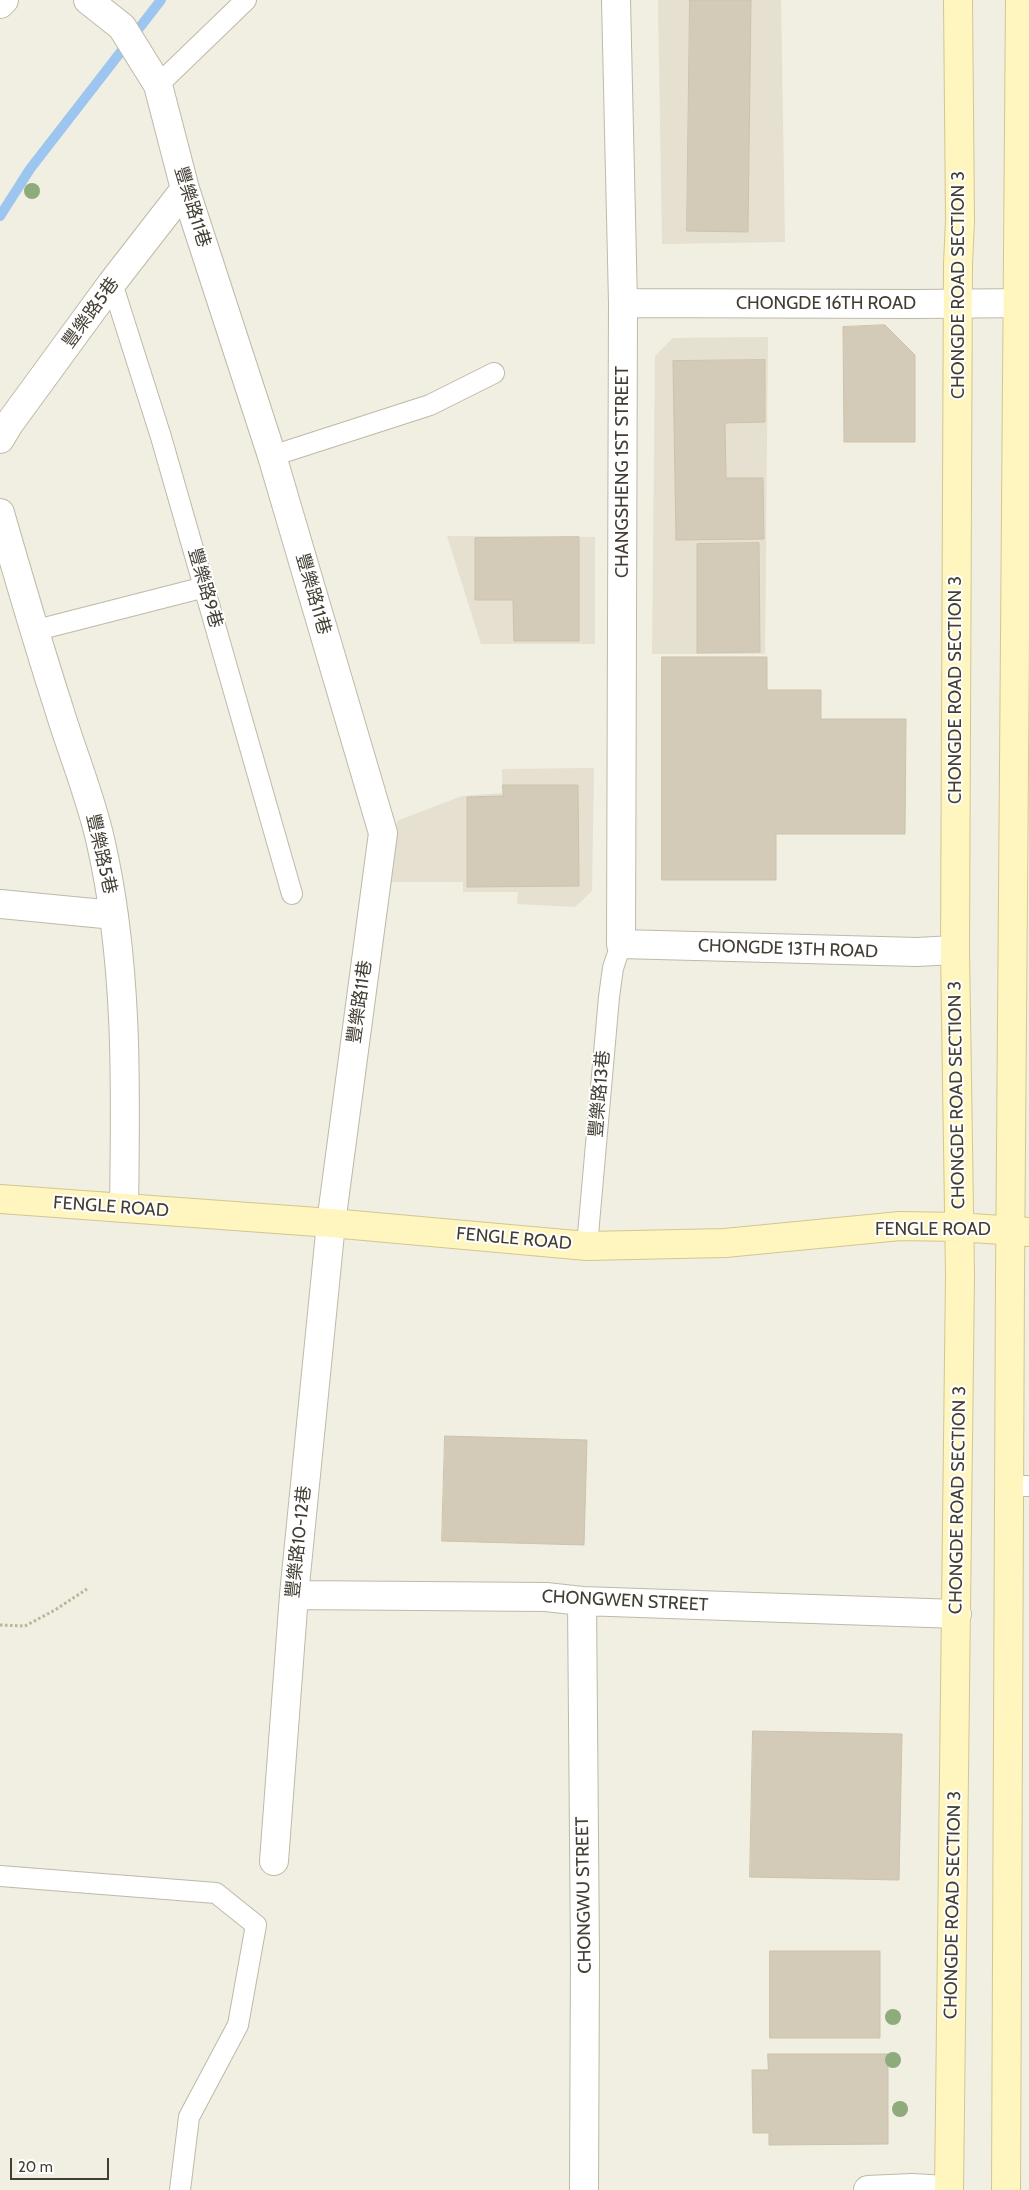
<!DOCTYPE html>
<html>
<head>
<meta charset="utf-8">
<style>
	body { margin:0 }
	#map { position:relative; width:1029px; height:2190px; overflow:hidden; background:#f1eee2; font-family:Cabin,sans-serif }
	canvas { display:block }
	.scale { position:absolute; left:10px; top:2158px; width:99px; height:22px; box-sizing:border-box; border:2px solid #433e33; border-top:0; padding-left:6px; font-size:15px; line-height:18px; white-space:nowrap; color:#433e33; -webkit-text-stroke:4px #fff; paint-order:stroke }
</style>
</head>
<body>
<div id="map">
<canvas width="1029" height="2190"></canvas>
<div class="scale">20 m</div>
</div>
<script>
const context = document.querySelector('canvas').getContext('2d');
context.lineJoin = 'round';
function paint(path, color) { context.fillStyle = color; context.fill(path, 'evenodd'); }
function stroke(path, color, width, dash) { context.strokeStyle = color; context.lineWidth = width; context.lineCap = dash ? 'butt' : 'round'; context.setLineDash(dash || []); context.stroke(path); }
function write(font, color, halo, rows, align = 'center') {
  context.font = font + ' Cabin,"Noto Sans TC",sans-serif'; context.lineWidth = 4; context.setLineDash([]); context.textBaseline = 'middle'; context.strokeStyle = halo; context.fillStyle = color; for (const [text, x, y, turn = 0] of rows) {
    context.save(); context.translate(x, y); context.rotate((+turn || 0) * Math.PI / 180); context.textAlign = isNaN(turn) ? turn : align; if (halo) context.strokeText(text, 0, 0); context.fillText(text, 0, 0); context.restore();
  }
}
const residential = new Path2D(`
	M 658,0 L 781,0 L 785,242 L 662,244 Z
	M 768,337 L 765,654 L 652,654 L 655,356 L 673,338 Z
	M 447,536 L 595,537 L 595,644 L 481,644 Z
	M 594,768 L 592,891 L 575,907 L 517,904 L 518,892 L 463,892 L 463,882 L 389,882 L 397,821 L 462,796 L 502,793 L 502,769 Z`);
const stream = new Path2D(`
	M 0,216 L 30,169 L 161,0`);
const building = new Path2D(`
	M 690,0 L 751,0 L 748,232 L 687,231 Z
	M 885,325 L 915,355 L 915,442 L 844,442 L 843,327 Z
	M 765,360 L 765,422 L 725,423 L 726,478 L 763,478 L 764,539 L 676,540 L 673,361 Z
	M 579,537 L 579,641 L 514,641 L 513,600 L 475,600 L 475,538 Z
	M 759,543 L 760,652 L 697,653 L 697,544 Z
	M 662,657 L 767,657 L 767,690 L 821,690 L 821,719 L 906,719 L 905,834 L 776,834 L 776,880 L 662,880 Z
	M 503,785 L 578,785 L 579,886 L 467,887 L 467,797 L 503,796 Z
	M 445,1436 L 587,1440 L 584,1545 L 442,1541 Z
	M 753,1731 L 902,1734 L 899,1880 L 750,1877 Z
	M 770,1951 L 880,1951 L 880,2038 L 770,2038 Z
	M 768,2054 L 888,2054 L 888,2144 L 769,2145 L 769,2133 L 753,2133 L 752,2070 L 768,2070 Z`);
const path = new Path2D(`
	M 0,1625 L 25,1626 L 55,1610 L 87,1589`);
const lane = new Path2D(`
	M 158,85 L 246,0
	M 112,283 L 161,437 L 292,894
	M 272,456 L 430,405 L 494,373
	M 33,631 L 205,587
	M 587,1246 L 609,997 L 613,968 L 621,944
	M 1009,1486 L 1029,1486
	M 0,1876 L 216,1893 L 256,1925 L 238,2025 L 189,2117 L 180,2190`);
const street = new Path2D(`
	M 88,0 L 122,27 L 158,85 L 185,189 L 272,456 L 383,833 L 331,1223 L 294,1595 L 274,1861
	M 616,0 L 623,303 L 621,944 L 917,952 L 955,950
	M 0,4 L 4,0
	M 623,303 L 916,304 L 1029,303
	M 0,439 L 9,424 L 112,283 L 185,189
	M 0,513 C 19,579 38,644 59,709 C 72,752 90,795 100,839 C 128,959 126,1085 124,1208
	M 0,904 L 114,915
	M 294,1595 L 546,1597 L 582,1601 L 957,1614
	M 582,1601 L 585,1956 L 584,2190
	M 868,2190 L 912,2188 L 947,2190`);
const secondary = new Path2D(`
	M 0,1199 L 331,1223 L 587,1246 L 725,1243 L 900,1226 L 959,1227 L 1029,1232
	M 949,2190 L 960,1275 L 955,950 L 958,264 L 960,220 L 958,0
	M 1006,2190 L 1010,1276 L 1020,0`);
const trees = [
	[32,191],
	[893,2017],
	[893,2060],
	[900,2109]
];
const streetNames = [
	["豐樂路11巷",192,207,73],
	["CHONGDE ROAD SECTION 3",959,285,-90],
	["CHONGDE 16TH ROAD",826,304],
	["豐樂路5巷",91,313,-54],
	["CHANGSHENG 1ST STREET",623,472,-90],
	["豐樂路9巷",205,588,74],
	["豐樂路11巷",313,594,74],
	["CHONGDE ROAD SECTION 3",956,690,-90],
	["豐樂路5巷",101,854,77],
	["CHONGDE 13TH ROAD",788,949,2],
	["豐樂路11巷",360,1002,-82],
	["豐樂路13巷",600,1094,-85],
	["CHONGDE ROAD SECTION 3",957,1095,-91],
	["FENGLE ROAD",111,1207,4],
	["FENGLE ROAD",933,1230],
	["FENGLE ROAD",514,1239,5],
	["CHONGDE ROAD SECTION 3",958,1500,-89],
	["豐樂路10-12巷",299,1542,-84],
	["CHONGWEN STREET",625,1601,3],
	["CHONGWU STREET",584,1895,-91],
	["CHONGDE ROAD SECTION 3",953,1905,-89]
];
paint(residential, '#e5e0d0');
stroke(stream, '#9cc6f0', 10);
paint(building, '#d3cab7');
stroke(building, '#cdc3ab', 1);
stroke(lane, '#bfb9a8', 22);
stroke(street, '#bfb9a8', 30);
stroke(secondary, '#d2c791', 30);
stroke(path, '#beb496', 3, [2.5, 2.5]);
stroke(lane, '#fff', 20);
stroke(street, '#fff', 28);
stroke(secondary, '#fff5be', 28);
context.fillStyle = '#8eab7b';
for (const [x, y] of trees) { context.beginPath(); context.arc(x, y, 8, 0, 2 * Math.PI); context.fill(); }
write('18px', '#433e33', '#fff', streetNames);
</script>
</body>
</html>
